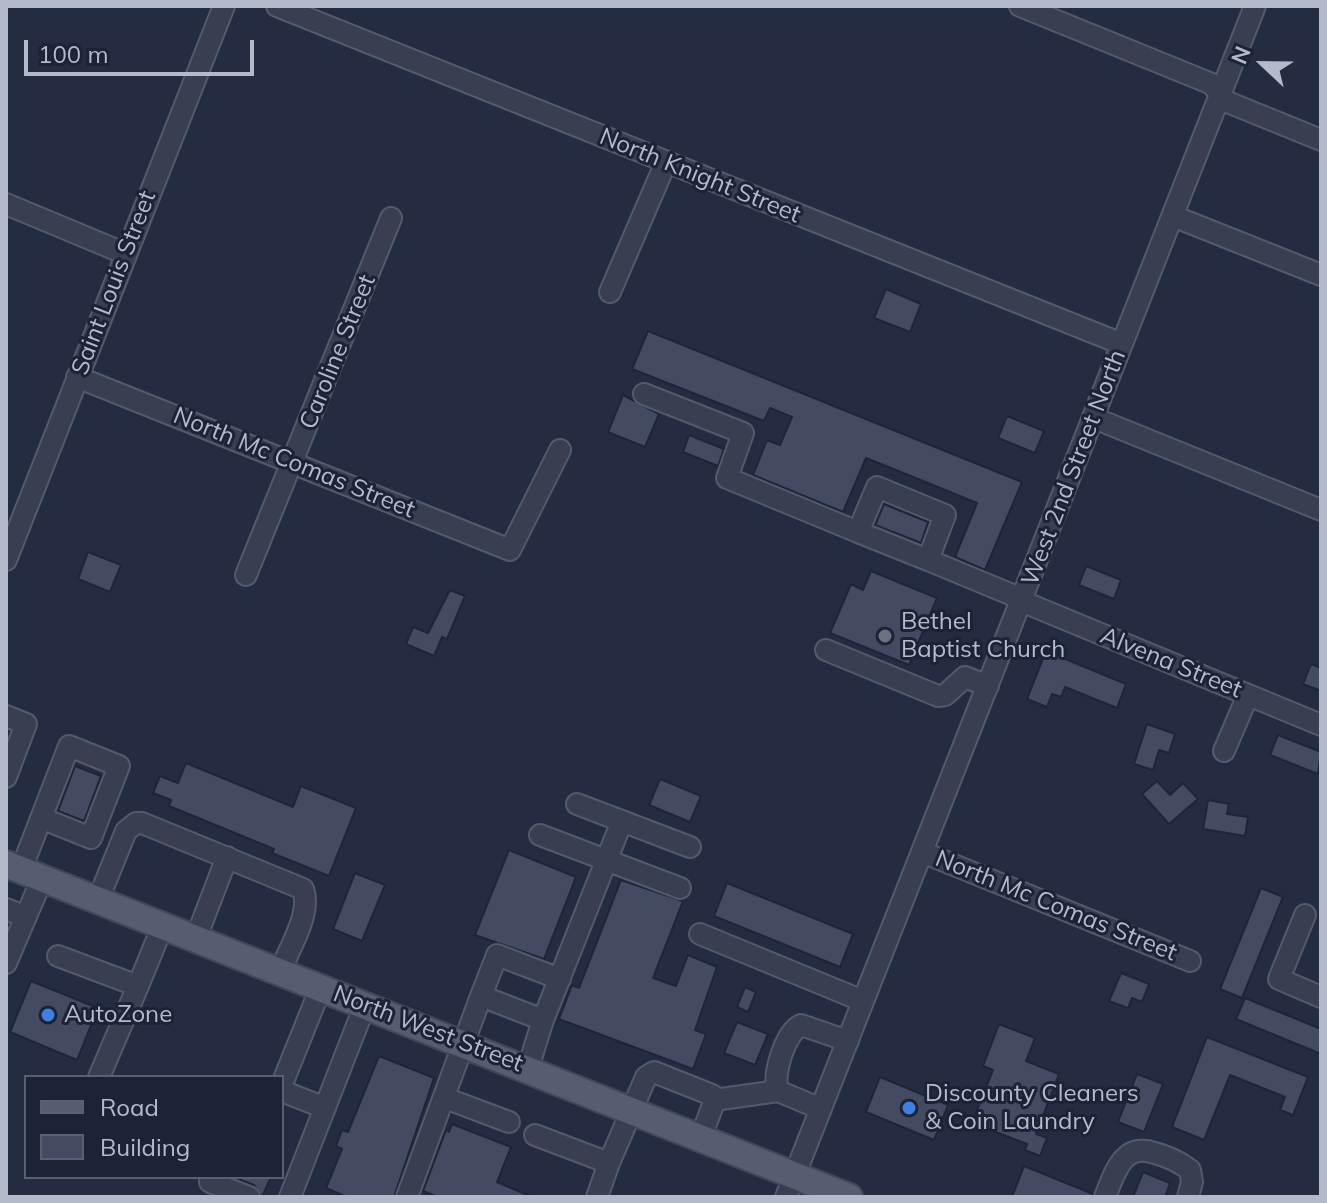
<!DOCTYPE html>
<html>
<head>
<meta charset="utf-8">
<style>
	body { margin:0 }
	#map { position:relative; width:1327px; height:1203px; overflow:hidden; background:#242c41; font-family:Mulish,sans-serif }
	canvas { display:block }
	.frame { position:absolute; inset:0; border:8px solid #b5bacb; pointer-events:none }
	.legend { position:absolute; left:24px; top:1075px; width:260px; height:104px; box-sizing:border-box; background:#1d2336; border:2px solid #5a5f72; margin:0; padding:10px 14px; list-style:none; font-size:24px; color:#b5bacb }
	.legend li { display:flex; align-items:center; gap:16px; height:40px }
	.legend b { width:40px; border:2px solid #5a5f72 }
	.north { position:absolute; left:1223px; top:24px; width:80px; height:80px; -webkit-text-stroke:6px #1d2336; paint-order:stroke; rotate:292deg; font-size:22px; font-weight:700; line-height:32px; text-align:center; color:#b5bacb }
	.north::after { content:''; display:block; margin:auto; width:28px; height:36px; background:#b5bacb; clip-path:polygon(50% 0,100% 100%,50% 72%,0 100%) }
	.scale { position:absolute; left:24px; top:40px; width:230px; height:36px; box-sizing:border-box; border:4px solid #b5bacb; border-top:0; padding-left:10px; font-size:24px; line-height:28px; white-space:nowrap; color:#b5bacb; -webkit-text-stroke:6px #1d2336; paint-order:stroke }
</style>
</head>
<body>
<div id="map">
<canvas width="1327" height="1203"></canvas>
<div class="frame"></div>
<ul class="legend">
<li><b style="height:10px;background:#575d71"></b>Road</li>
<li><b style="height:22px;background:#434b63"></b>Building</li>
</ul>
<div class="north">N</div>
<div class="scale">100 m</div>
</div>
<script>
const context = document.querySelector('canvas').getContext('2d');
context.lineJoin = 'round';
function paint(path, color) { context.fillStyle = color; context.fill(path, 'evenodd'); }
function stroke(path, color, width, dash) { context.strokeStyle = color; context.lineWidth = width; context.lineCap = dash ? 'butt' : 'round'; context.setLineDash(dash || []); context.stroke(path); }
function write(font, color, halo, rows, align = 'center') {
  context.font = font + ' Mulish,sans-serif'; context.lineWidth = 6; context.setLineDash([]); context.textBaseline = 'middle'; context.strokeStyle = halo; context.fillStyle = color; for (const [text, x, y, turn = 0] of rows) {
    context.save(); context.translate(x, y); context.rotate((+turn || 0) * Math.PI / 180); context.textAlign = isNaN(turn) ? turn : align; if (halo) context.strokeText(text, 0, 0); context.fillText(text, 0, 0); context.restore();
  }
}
const building = new Path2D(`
	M 886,289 L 921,304 L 910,332 L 874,318 Z
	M 648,331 L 1022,482 L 985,570 L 955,557 L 977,503 L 923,481 L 866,458 L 843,512 L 753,475 L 767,440 L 780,445 L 792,417 L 770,408 L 764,421 L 632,369 Z
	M 623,395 L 659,414 L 645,447 L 608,432 Z
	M 1007,416 L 1044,431 L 1035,453 L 998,438 Z
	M 689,435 L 724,449 L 718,466 L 683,452 Z
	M 884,504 L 928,522 L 921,543 L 875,525 Z
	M 88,552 L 121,565 L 110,592 L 78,579 Z
	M 1086,566 L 1121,580 L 1114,599 L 1079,585 Z
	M 871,571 L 937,598 L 909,665 L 830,633 L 851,584 L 863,590 Z
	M 450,590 L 465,596 L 447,639 L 442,637 L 434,656 L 406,644 L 413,627 L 428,633 Z
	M 1046,651 L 1126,684 L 1117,708 L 1065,687 L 1061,697 L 1052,694 L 1047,707 L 1027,699 Z
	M 1311,664 L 1321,668 L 1321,691 L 1303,684 Z
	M 1147,724 L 1175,734 L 1169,753 L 1159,750 L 1153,770 L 1134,764 Z
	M 1278,735 L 1321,752 L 1318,774 L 1270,755 Z
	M 186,763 L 293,807 L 301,786 L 356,808 L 329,876 L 272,853 L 274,849 L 169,806 L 171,800 L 153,793 L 160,776 L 178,783 Z
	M 75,766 L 101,776 L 84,821 L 58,811 Z
	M 660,779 L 701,796 L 690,822 L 649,805 Z
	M 1157,781 L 1170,795 L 1183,783 L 1198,799 L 1169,824 L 1142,794 Z
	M 1208,800 L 1229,804 L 1227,814 L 1248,817 L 1245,836 L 1203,829 Z
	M 509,850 L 576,877 L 544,959 L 475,935 Z
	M 355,873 L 385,885 L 362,941 L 333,929 Z
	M 621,880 L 683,901 L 653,978 L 676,986 L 688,955 L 717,967 L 695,1030 L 706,1034 L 693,1069 L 559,1019 L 572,985 L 579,988 Z
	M 727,883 L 853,934 L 840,967 L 714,916 Z
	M 1261,888 L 1283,897 L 1242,998 L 1220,989 Z
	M 1121,973 L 1149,984 L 1142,1002 L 1132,998 L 1128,1008 L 1109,1001 Z
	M 31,981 L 98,1008 L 77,1060 L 10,1032 Z
	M 745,987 L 756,992 L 748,1012 L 737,1007 Z
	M 1245,998 L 1321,1029 L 1321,1054 L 1236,1019 Z
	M 737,1022 L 768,1034 L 755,1065 L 724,1053 Z
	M 999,1024 L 1035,1038 L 1026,1061 L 1059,1074 L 1036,1134 L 1047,1138 L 1040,1156 L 1025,1150 L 1027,1144 L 972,1123 L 993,1070 L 983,1066 Z
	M 1207,1037 L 1308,1077 L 1293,1115 L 1280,1110 L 1285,1097 L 1230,1075 L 1204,1140 L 1172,1127 Z
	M 379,1056 L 434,1078 L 394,1197 L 347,1197 L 326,1188 L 342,1149 L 336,1146 L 342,1130 L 348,1132 Z
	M 1137,1074 L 1163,1084 L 1144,1132 L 1118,1122 Z
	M 880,1077 L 948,1105 L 934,1140 L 866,1112 Z
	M 452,1124 L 511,1147 L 497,1182 L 532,1197 L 438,1197 L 423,1191 L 446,1130 L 449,1132 Z
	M 1024,1166 L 1093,1194 L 1092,1197 L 1012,1197 Z
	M 1143,1172 L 1170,1183 L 1165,1197 L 1133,1197 Z
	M 233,1177 L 271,1177 L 262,1197 L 254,1185 Z`);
const minor = new Path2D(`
	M 277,6 L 1122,344
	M 1020,6 L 1212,84 L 1225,101 L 1321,140
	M 6,204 L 126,254
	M 1173,216 L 1321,275
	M 610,292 L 666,162
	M 77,377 L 510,550 L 560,450
	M 644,394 L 743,433 L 727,478 L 858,532 L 877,487 L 945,515 L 928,560 L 1022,599
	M 1094,418 L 1321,510
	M 858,532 L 928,560
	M 6,560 L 224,6
	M 246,575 L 391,218
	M 1021,601 L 1321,725
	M 826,650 L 938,696 L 945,695 L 965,677 L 988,686
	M 6,716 L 26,724 L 6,777
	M 1224,751 L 1248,695
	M 577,804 L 690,847
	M 540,835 L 680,888
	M 922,852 L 1190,961
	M 21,870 L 69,746 L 119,766 L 91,838 L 41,818
	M 98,900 L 126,831 L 136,823 L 142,823 L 303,889 C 312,913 289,949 280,971
	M 6,909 L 26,917
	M 1305,915 L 1279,979 L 1321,997
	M 700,934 L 863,1001
	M 196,938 L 227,857
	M 58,956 L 138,986 L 163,925
	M 6,963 L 42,879
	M 481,996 L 497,955 L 560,979
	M 543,1020 L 622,821
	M 99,1077 L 138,986
	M 282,1084 L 321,987
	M 282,1091 L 325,1108
	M 445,1098 L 509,1122
	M 714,1100 L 778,1091
	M 821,1109 L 778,1091 C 772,1075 785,1033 801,1025 L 848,1041
	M 535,1135 L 609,1163 L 646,1077 L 654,1072 L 712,1095 L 713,1105 L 701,1137
	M 210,1182 L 249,1197
	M 290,1197 L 365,1005
	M 407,1197 L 481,996 L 543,1020 L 528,1068
	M 597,1197 L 609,1163
	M 786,1197 L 1255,6
	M 1105,1197 C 1115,1172 1123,1142 1155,1153 C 1168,1157 1179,1161 1190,1170 L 1192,1182 L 1188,1197`);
const major = new Path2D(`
	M 6,864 L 849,1197`);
const markers = [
	[885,636,8,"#6b7280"],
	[48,1015,8,"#3f7fe0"],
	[909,1108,8,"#3f7fe0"]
];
const streetNames = [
	["North Knight Street",700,176,22],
	["Saint Louis Street",114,283,-69],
	["Caroline Street",338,352,-68],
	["North Mc Comas Street",294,463,22],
	["West 2nd Street North",1074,468,-69],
	["Alvena Street",1171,663,22],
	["North Mc Comas Street",1056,906,22],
	["North West Street",428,1029,21]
];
const poiNames = [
	["Bethel",901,622],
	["Baptist Church",901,650],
	["AutoZone",64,1015],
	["Discounty Cleaners",925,1094],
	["& Coin Laundry",925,1122]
];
paint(building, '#434b63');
stroke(building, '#1f2538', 2);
stroke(minor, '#535a6b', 24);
stroke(major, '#42485a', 30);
stroke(minor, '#393f51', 20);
stroke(major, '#575d71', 26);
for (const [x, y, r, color] of markers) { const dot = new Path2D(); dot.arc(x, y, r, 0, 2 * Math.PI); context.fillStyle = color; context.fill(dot); stroke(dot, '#1d2336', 3); }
write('24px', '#b5bacb', '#1d2336', streetNames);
write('24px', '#b5bacb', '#1d2336', poiNames, 'left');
</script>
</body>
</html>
